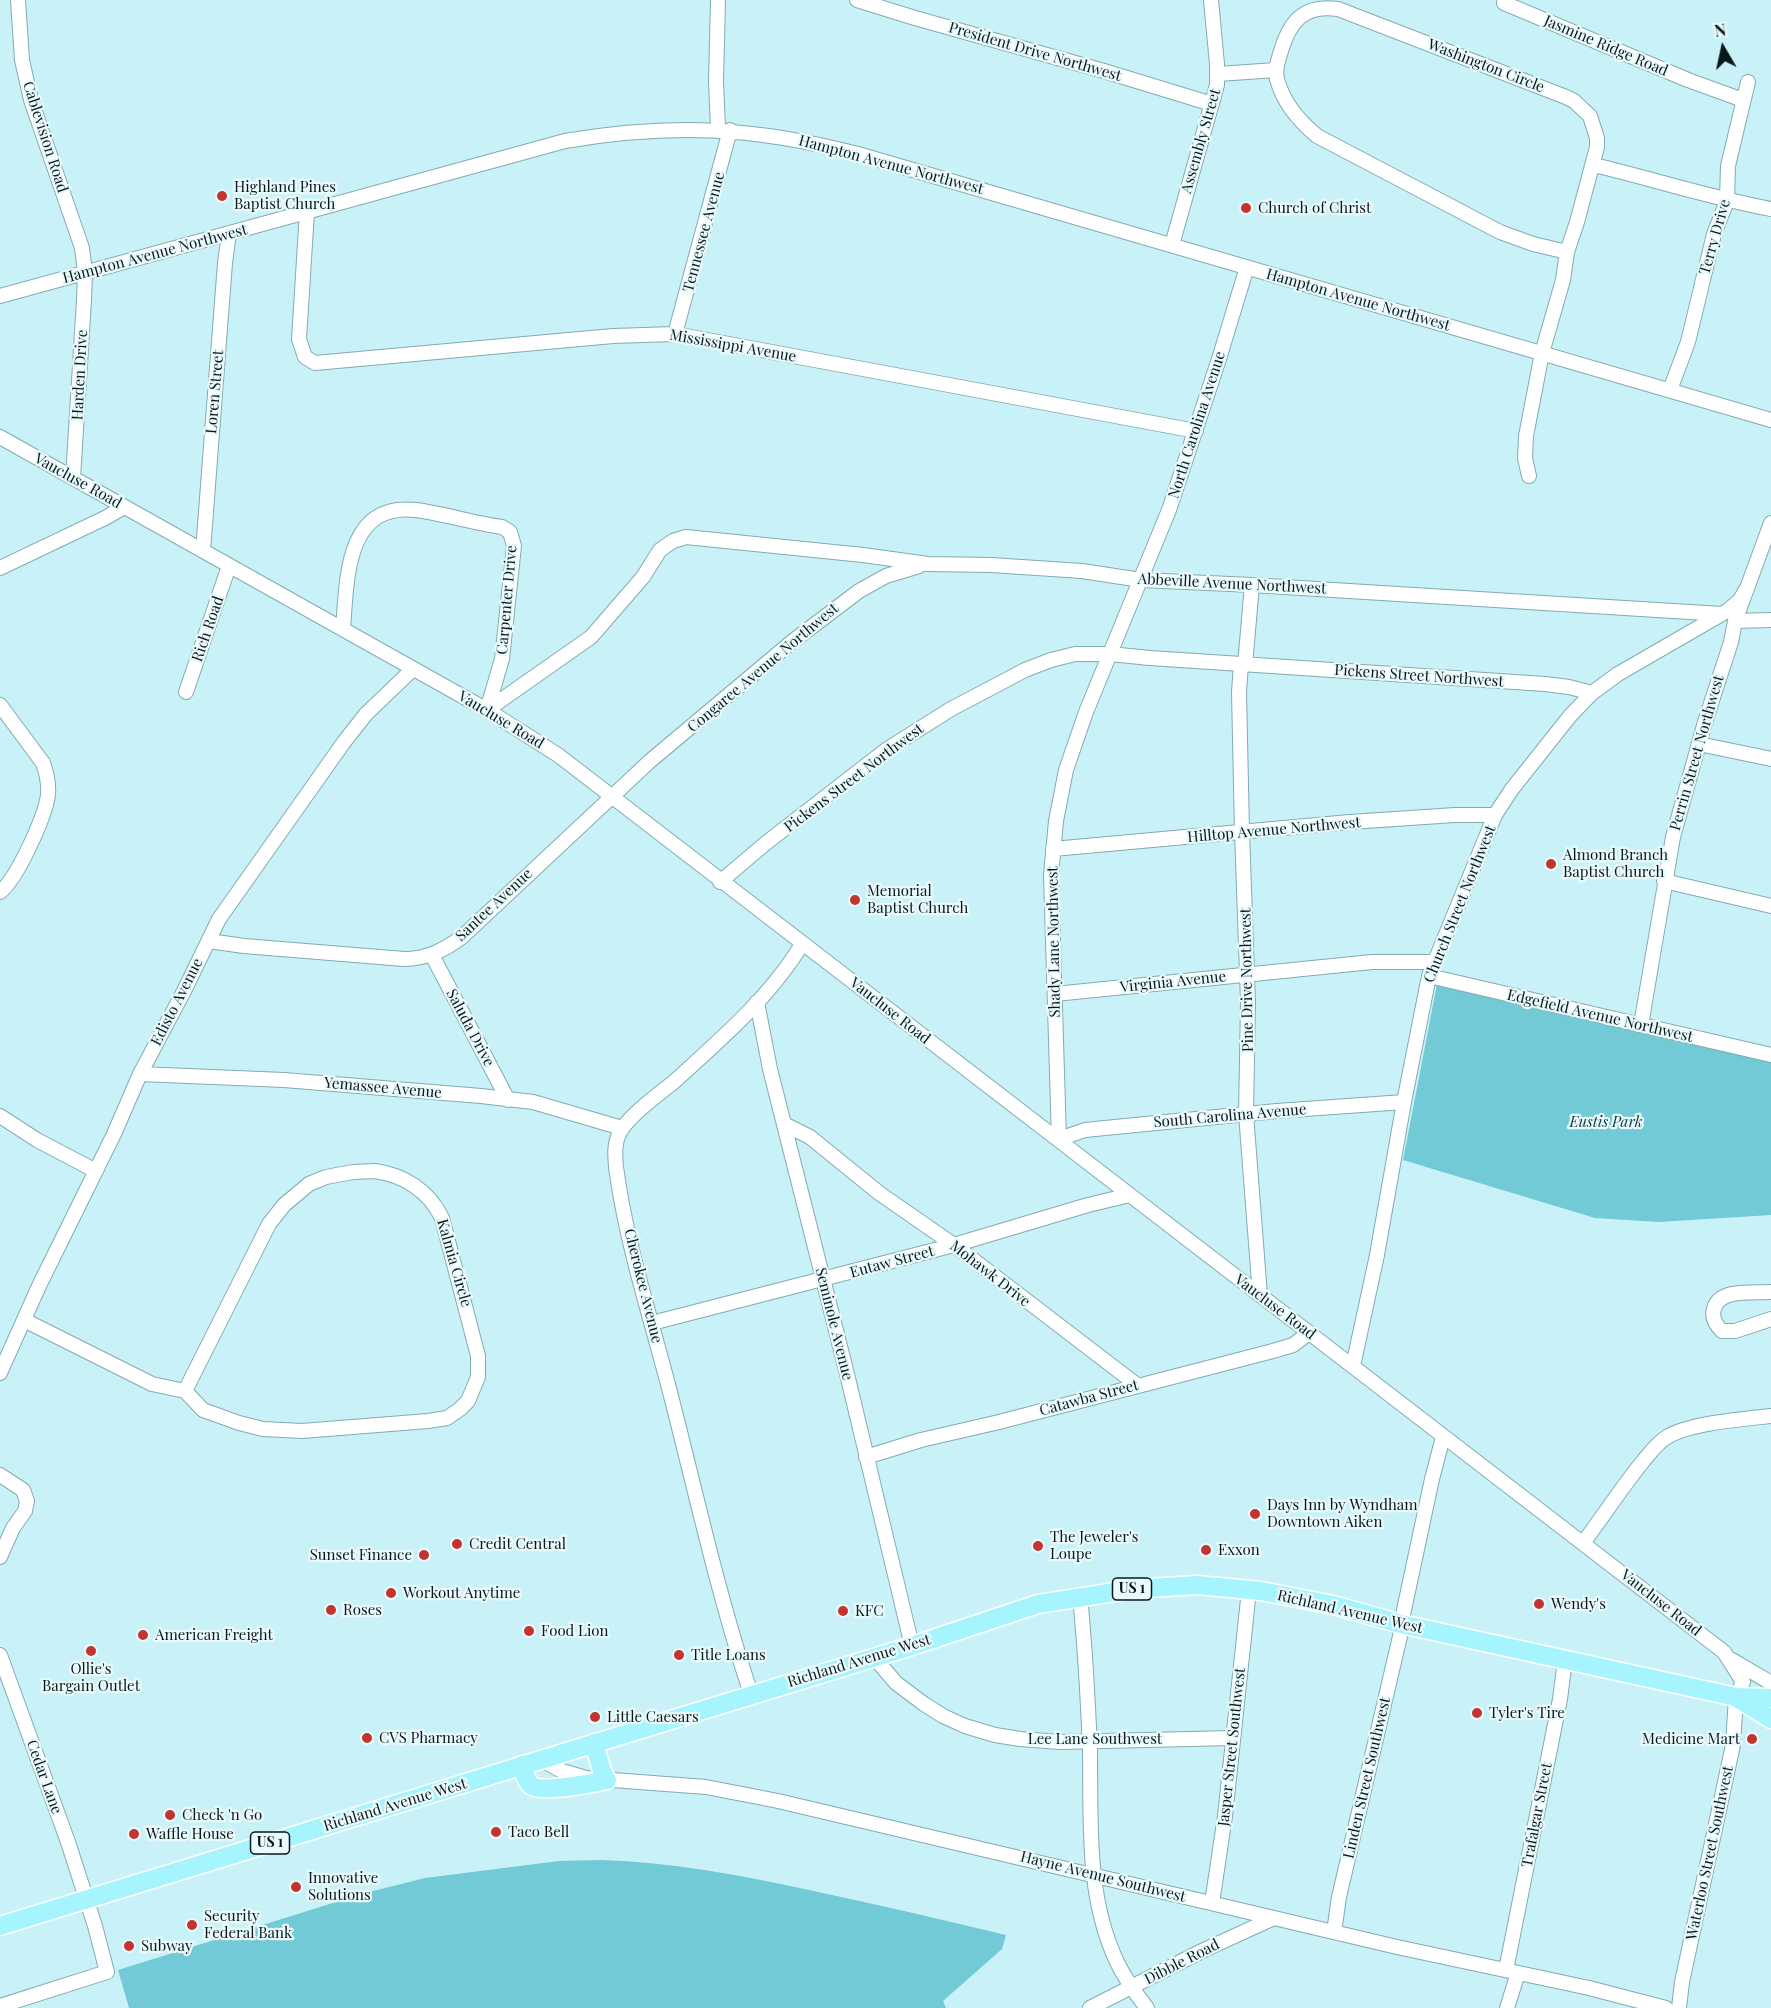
<!DOCTYPE html>
<html>
<head>
<meta charset="utf-8">
<style>
	body { margin:0 }
	#map { position:relative; width:1771px; height:2008px; overflow:hidden; background:#c9f2f8; font-family:"Playfair Display",serif }
	canvas { display:block }
	.north { position:absolute; left:1693px; top:18px; width:60px; height:60px; -webkit-text-stroke:4px #eafafc; paint-order:stroke; rotate:351deg; font-size:16px; font-weight:700; line-height:24px; text-align:center; color:#081719 }
	.north::after { content:''; display:block; margin:auto; width:21px; height:27px; background:#081719; clip-path:polygon(50% 0,100% 100%,50% 72%,0 100%) }
</style>
</head>
<body>
<div id="map">
<canvas width="1771" height="2008"></canvas>
<div class="north">N</div>
</div>
<script>
const context = document.querySelector('canvas').getContext('2d');
context.lineJoin = 'round';
function paint(path, color) { context.fillStyle = color; context.fill(path, 'evenodd'); }
function stroke(path, color, width, dash) { context.strokeStyle = color; context.lineWidth = width; context.lineCap = dash ? 'butt' : 'round'; context.setLineDash(dash || []); context.stroke(path); }
function write(font, color, halo, rows, align = 'center') {
  context.font = font + ' "Playfair Display",serif'; context.lineWidth = 4.5; context.setLineDash([]); context.textBaseline = 'middle'; context.strokeStyle = halo; context.fillStyle = color; for (const [text, x, y, turn = 0] of rows) {
    context.save(); context.translate(x, y); context.rotate((+turn || 0) * Math.PI / 180); context.textAlign = isNaN(turn) ? turn : align; if (halo) context.strokeText(text, 0, 0); context.fillText(text, 0, 0); context.restore();
  }
}
const green = new Path2D(`
	M 1437,984 L 1771,1062 L 1771,1215 L 1659,1222 L 1595,1218 L 1403,1160 Z
	M 601,1860 C 672,1862 740,1875 809,1890 C 875,1904 940,1919 1006,1935 L 1002,1949 L 943,2001 L 946,2008 L 129,2008 L 118,1970 L 365,1893 L 425,1878 L 559,1861 Z`);
const minor = new Path2D(`
	M 18,0 L 22,60 L 31,100 L 82,248 L 85,272 L 84,300 L 73,478
	M 857,0 L 915,18 L 1104,71 L 1212,104
	M 1504,3 L 1688,80 L 1743,100
	M 1218,74 L 1276,70
	M 718,129 L 716,82 L 718,0
	M 1594,165 C 1653,179 1711,198 1771,209
	M 307,212 L 299,339 L 305,357 L 315,363 L 613,336 L 675,334 L 1196,431
	M 1172,245 L 1217,85 L 1217,64 L 1211,0
	M 1247,267 L 1219,359 L 1169,510 L 1086,712 L 1066,770 L 1056,821 L 1051,875 L 1059,1139 L 1085,1130 L 1277,1111 L 1404,1102
	M 0,296 L 565,141 C 672,123 754,127 858,154 L 1771,420
	M 675,334 L 730,130
	M 1670,390 L 1688,342 L 1714,234 L 1727,201 L 1728,166 L 1748,82
	M 0,437 L 487,710 L 558,755 L 1724,1652 L 1743,1682 L 1736,1697 L 1733,1745 L 1682,1982 L 1679,2008
	M 1529,476 L 1525,458 L 1526,436 L 1542,353 L 1563,280 L 1567,252 L 1577,222 L 1597,147 L 1597,138 L 1590,116 L 1574,101 L 1566,97 L 1338,9 C 1304,4 1290,21 1281,51 C 1278,61 1275,69 1277,79 C 1283,102 1299,121 1317,136 L 1500,232 L 1533,244 L 1567,252
	M 203,551 L 225,263 L 229,233
	M 0,568 L 107,517 L 124,507
	M 1735,621 L 1771,620
	M 343,629 C 347,580 345,502 416,510 C 445,514 473,523 502,527 L 510,532 L 514,546 L 502,659 L 487,710
	M 1241,664 L 1239,692 L 1242,832 L 1248,1002 L 1246,1114 L 1260,1295
	M 1245,665 L 1252,585
	M 186,692 L 229,566
	M 0,705 L 43,763 C 47,774 49,783 48,795 C 45,817 17,879 0,892
	M 487,710 L 591,637 L 643,577 L 660,550 L 673,541 L 686,537 L 863,555 L 928,564 L 991,565 L 1082,571 L 1141,580 L 1252,585 L 1722,614
	M 1699,744 L 1771,759
	M 1053,849 L 1350,822 L 1455,815 L 1495,815
	M 1664,881 L 1771,906
	M 720,882 L 766,843 L 886,750 L 951,709 L 1025,670 L 1051,660 L 1075,654 L 1110,654 L 1150,658 L 1545,684 L 1569,687 L 1592,693
	M 209,941 L 244,946 L 404,959 C 427,959 444,950 462,937 L 650,761 L 793,641 L 859,591 L 886,576 L 919,566
	M 432,955 L 508,1100
	M 1429,976 L 1771,1055
	M 1055,994 L 1372,962 L 1434,962
	M 757,1002 L 770,1069 L 847,1374 L 912,1646
	M 1641,1025 L 1673,837 L 1705,722 L 1731,642 L 1735,621 L 1771,523
	M 140,1074 L 284,1080 L 481,1096 L 533,1102 L 622,1128
	M 0,1116 L 37,1140 L 96,1171
	M 784,1124 L 810,1137 L 879,1193 L 954,1245 L 1137,1385
	M 375,1171 C 404,1175 429,1191 442,1218 L 478,1356 L 478,1377 L 468,1401 L 460,1409 L 447,1418 L 428,1421 L 302,1431 L 263,1429 L 239,1423 L 203,1410 L 185,1391 L 269,1224 L 284,1205 L 309,1184 L 326,1177 L 353,1172 Z
	M 1771,1292 C 1754,1293 1719,1288 1714,1309 C 1711,1318 1716,1325 1722,1331 L 1735,1331 L 1771,1319
	M 24,1320 L 152,1384 L 185,1391
	M 652,1323 L 954,1245 L 1088,1205 L 1130,1195
	M 1353,1366 L 1377,1255 L 1404,1102 L 1429,976 L 1495,815 L 1512,789 L 1570,716 L 1592,693 L 1618,674 L 1727,611 L 1740,600 L 1748,586
	M 0,1373 L 39,1286 L 114,1134 L 140,1074 L 184,991 L 219,919 L 344,742 L 366,714 L 413,669
	M 866,1457 L 921,1440 L 999,1422 L 1273,1351 L 1293,1345 L 1309,1333
	M 0,1475 L 23,1490 L 27,1501 L 25,1511 L 13,1528 L 0,1557
	M 1583,1543 C 1604,1515 1622,1487 1644,1460 C 1651,1452 1657,1443 1667,1437 C 1689,1423 1744,1419 1771,1416
	M 1080,1596 C 1085,1648 1088,1700 1090,1751 C 1091,1822 1086,1897 1117,1962 C 1125,1979 1136,1994 1147,2008
	M 0,1655 L 68,1842 L 95,1926 L 107,1972 L 0,2006
	M 874,1657 L 896,1683 L 924,1704 L 943,1716 L 965,1726 L 995,1735 L 1020,1739 L 1060,1742 L 1233,1738
	M 1732,1660 L 1771,1683
	M 751,1694 C 718,1595 696,1493 670,1392 C 651,1318 626,1243 616,1167 C 615,1155 614,1143 620,1132 C 629,1115 661,1093 676,1080 C 721,1039 771,996 802,944
	M 540,1759 L 562,1771 L 586,1778 L 706,1787 L 778,1801 L 1397,1947 L 1589,1988 L 1666,2008
	M 1212,1903 L 1225,1816 L 1249,1590
	M 1334,1932 L 1339,1897 L 1401,1632 L 1401,1624 L 1432,1479 L 1443,1437
	M 1506,1970 L 1560,1699 L 1565,1660
	M 1090,2008 L 1204,1950 L 1274,1918
	M 1507,2008 L 1518,1973`);
const major = new Path2D(`
	M 1737,1698 L 1771,1719
	M 522,1765 C 524,1771 526,1782 532,1786 C 542,1793 593,1783 607,1780 L 602,1771 L 594,1743
	M 0,1926 L 912,1646 L 1038,1604 L 1134,1589 L 1197,1585 L 1261,1591 L 1333,1605 L 1401,1624 L 1736,1697 L 1771,1698`);
const markers = [
	[222,196,6,"#c23430"],
	[1246,208,6,"#c23430"],
	[1551,864,6,"#c23430"],
	[855,900,6,"#c23430"],
	[1255,1514,6,"#c23430"],
	[457,1544,6,"#c23430"],
	[1038,1546,6,"#c23430"],
	[1206,1550,6,"#c23430"],
	[424,1555,6,"#c23430"],
	[391,1593,6,"#c23430"],
	[1539,1604,6,"#c23430"],
	[331,1610,6,"#c23430"],
	[843,1611,6,"#c23430"],
	[529,1631,6,"#c23430"],
	[143,1635,6,"#c23430"],
	[91,1651,6,"#c23430"],
	[679,1655,6,"#c23430"],
	[1477,1713,6,"#c23430"],
	[595,1717,6,"#c23430"],
	[367,1738,6,"#c23430"],
	[1752,1739,6,"#c23430"],
	[170,1815,6,"#c23430"],
	[496,1832,6,"#c23430"],
	[134,1834,6,"#c23430"],
	[296,1887,6,"#c23430"],
	[192,1925,6,"#c23430"],
	[129,1946,6,"#c23430"]
];
const shields = [
	[1132,1589,39],
	[270,1843,39]
];
const shieldNames = [
	["US 1",1132,1589],
	["US 1",270,1843]
];
const streetNames = [
	["Jasmine Ridge Road",1606,46,23],
	["President Drive Northwest",1035,52,16],
	["Washington Circle",1486,66,21],
	["Cablevision Road",45,137,72],
	["Assembly Street",1201,141,-74],
	["Hampton Avenue Northwest",891,165,15],
	["Tennessee Avenue",704,232,-75],
	["Terry Drive",1715,237,-74],
	["Hampton Avenue Northwest",155,254,-15],
	["Hampton Avenue Northwest",1358,300,16],
	["Mississippi Avenue",733,346,10],
	["Harden Drive",80,375,-87],
	["Loren Street",215,392,-85],
	["North Carolina Avenue",1197,425,-72],
	["Vaucluse Road",78,481,29],
	["Abbeville Avenue Northwest",1232,584,3],
	["Carpenter Drive",507,600,-85],
	["Rich Road",208,629,-71],
	["Congaree Avenue Northwest",763,668,-40],
	["Pickens Street Northwest",1419,676,4],
	["Vaucluse Road",501,720,31],
	["Perrin Street Northwest",1697,753,-74],
	["Pickens Street Northwest",854,778,-37],
	["Hilltop Avenue Northwest",1274,830,-5],
	["Church Street Northwest",1460,904,-68],
	["Santee Avenue",494,905,-43],
	["Shady Lane Northwest",1054,942,-91],
	["Pine Drive Northwest",1247,980,-91],
	["Virginia Avenue",1173,982,-6],
	["Edisto Avenue",177,1002,-63],
	["Vaucluse Road",890,1011,38],
	["Edgefield Avenue Northwest",1600,1016,13],
	["Saluda Drive",470,1028,62],
	["Yemassee Avenue",383,1088,5],
	["South Carolina Avenue",1230,1116,-5],
	["Eutaw Street",892,1262,-15],
	["Kalmia Circle",454,1263,74],
	["Mohawk Drive",990,1274,38],
	["Cherokee Avenue",643,1286,76],
	["Vaucluse Road",1275,1307,37],
	["Seminole Avenue",834,1324,76],
	["Catawba Street",1089,1398,-15],
	["Vaucluse Road",1661,1603,38],
	["Richland Avenue West",1350,1612,13],
	["Richland Avenue West",859,1661,-17],
	["Lee Lane Southwest",1095,1739],
	["Jasper Street Southwest",1232,1747,-84],
	["Cedar Lane",44,1777,70],
	["Linden Street Southwest",1367,1778,-77],
	["Richland Avenue West",395,1805,-17],
	["Trafalgar Street",1537,1815,-79],
	["Waterloo Street Southwest",1710,1853,-78],
	["Hayne Avenue Southwest",1103,1877,14],
	["Dibble Road",1182,1962,-27]
];
const poiNames = [
	["Highland Pines",234,187],
	["Baptist Church",234,204],
	["Church of Christ",1258,208],
	["Almond Branch",1563,855],
	["Baptist Church",1563,872],
	["Memorial",867,891],
	["Baptist Church",867,908],
	["Days Inn by Wyndham",1267,1505],
	["Downtown Aiken",1267,1522],
	["The Jeweler's",1050,1537],
	["Loupe",1050,1554],
	["Credit Central",469,1544],
	["Exxon",1218,1550],
	["Sunset Finance",412,1555,"right"],
	["Workout Anytime",403,1593],
	["Wendy's",1551,1604],
	["Roses",343,1610],
	["KFC",855,1611],
	["Food Lion",541,1631],
	["American Freight",155,1635],
	["Title Loans",691,1655],
	["Ollie's",91,1669,"center"],
	["Bargain Outlet",91,1686,"center"],
	["Tyler's Tire",1489,1713],
	["Little Caesars",607,1717],
	["CVS Pharmacy",379,1738],
	["Medicine Mart",1740,1739,"right"],
	["Check 'n Go",182,1815],
	["Taco Bell",508,1832],
	["Waffle House",146,1834],
	["Innovative",308,1878],
	["Solutions",308,1895],
	["Security",204,1916],
	["Federal Bank",204,1933],
	["Subway",141,1946]
];
const parkNames = [
	["Eustis Park",1606,1122]
];
paint(green, '#72cad6');
stroke(minor, '#83abb0', 16);
stroke(major, '#fff', 21);
stroke(minor, '#fff', 14);
stroke(major, '#a6f4fe', 18);
for (const [x, y, r, color] of markers) { const dot = new Path2D(); dot.arc(x, y, r, 0, 2 * Math.PI); context.fillStyle = color; context.fill(dot); stroke(dot, '#eafafc', 2); }
for (const [x, y, w] of shields) { const box = new Path2D(); box.roundRect(x - w / 2, y - 11, w, 22, 4.5); context.fillStyle = '#eafafc'; context.fill(box); stroke(box, '#081719', 1.5); }
write('bold 14px', '#081719', null, shieldNames);
write('15px', '#081719', '#eafafc', streetNames);
write('15px', '#081719', '#eafafc', poiNames, 'left');
write('italic 15px', '#08383e', '#eafafc', parkNames);
</script>
</body>
</html>
